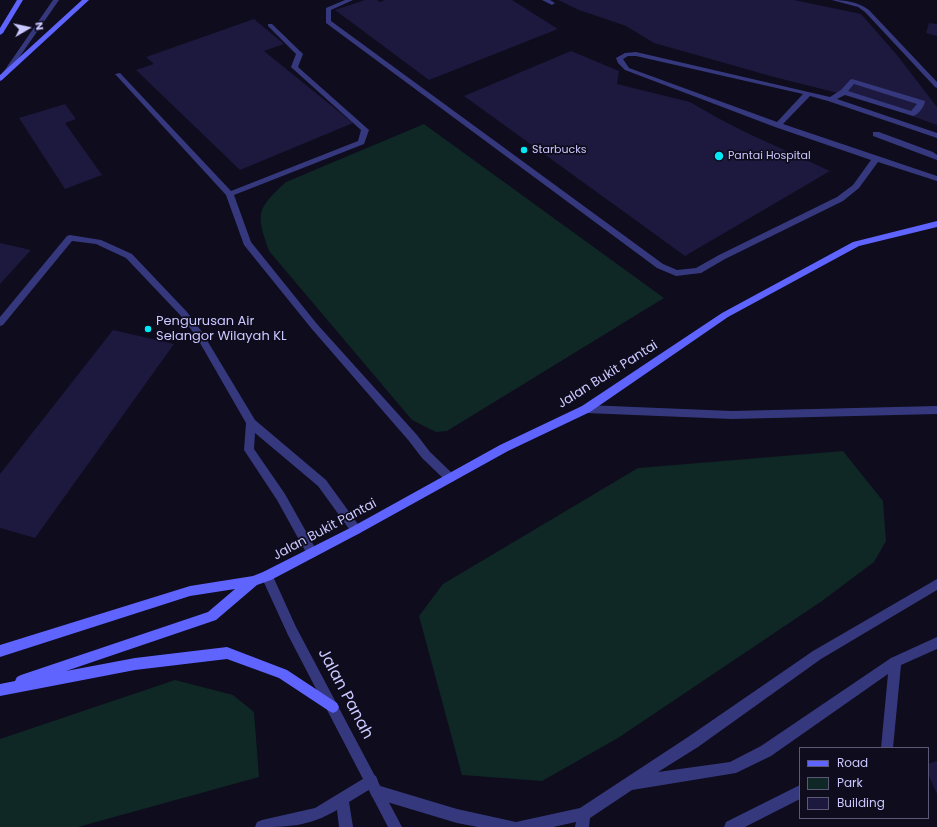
<!DOCTYPE html>
<html>
<head>
<meta charset="utf-8">
<style>
	body { margin:0 }
	#map { position:relative; width:937px; height:827px; overflow:hidden; background:#0e0c1d; font-family:Poppins,sans-serif }
	canvas { display:block }
	.legend { position:absolute; left:799px; top:747px; width:130px; height:72px; box-sizing:border-box; background:#0e0c1d; border:1px solid #5a5777; margin:0; padding:5px 7px; list-style:none; font-size:12px; color:#cbc8ff }
	.legend li { display:flex; align-items:center; gap:8px; height:20px }
	.legend b { width:20px; border:1px solid #5a5777 }
	.north { position:absolute; left:8px; top:8px; width:40px; height:40px; -webkit-text-stroke:3px #0e0c1d; paint-order:stroke; rotate:81deg; font-size:11px; font-weight:700; line-height:16px; text-align:center; color:#cbc8ff }
	.north::after { content:''; display:block; margin:auto; width:14px; height:18px; background:#cbc8ff; clip-path:polygon(50% 0,100% 100%,50% 72%,0 100%) }
</style>
</head>
<body>
<div id="map">
<canvas width="937" height="827"></canvas>
<ul class="legend">
<li><b style="height:5px;background:#5f64ff"></b>Road</li>
<li><b style="height:11px;background:#0f2725"></b>Park</li>
<li><b style="height:11px;background:#1d183e"></b>Building</li>
</ul>
<div class="north">N</div>
</div>
<script>
const context = document.querySelector('canvas').getContext('2d');
context.lineJoin = 'round';
function paint(path, color) { context.fillStyle = color; context.fill(path, 'evenodd'); }
function stroke(path, color, width, dash) { context.strokeStyle = color; context.lineWidth = width; context.lineCap = dash ? 'butt' : 'round'; context.setLineDash(dash || []); context.stroke(path); }
function write(font, color, halo, rows, align = 'center') {
  context.font = font + ' Poppins,sans-serif'; context.lineWidth = 3.5; context.setLineDash([]); context.textBaseline = 'middle'; context.strokeStyle = halo; context.fillStyle = color; for (const [text, x, y, turn = 0] of rows) {
    context.save(); context.translate(x, y); context.rotate((+turn || 0) * Math.PI / 180); context.textAlign = isNaN(turn) ? turn : align; if (halo) context.strokeText(text, 0, 0); context.fillText(text, 0, 0); context.restore();
  }
}
const green = new Path2D(`
	M 424,124 L 664,298 L 447,431 L 436,432 L 412,420 L 269,251 C 256,214 256,209 286,182 Z
	M 843,451 L 883,501 L 886,541 L 874,562 L 822,601 L 618,738 L 542,781 L 462,775 L 419,616 L 443,584 L 638,468 Z
	M 175,680 L 233,695 L 254,712 L 259,777 L 78,827 L 0,827 L 0,739 Z`);
const building = new Path2D(`
	M 365,0 L 377,0 L 380,2 L 385,0 L 512,0 L 558,29 L 429,80 L 335,10 Z
	M 558,0 L 794,0 L 861,14 L 897,55 L 937,107 L 937,125 L 870,101 L 774,77 L 654,43 L 626,26 L 579,10 Z
	M 254,19 L 284,44 L 264,51 L 353,123 L 240,170 L 136,70 L 154,64 L 146,57 Z
	M 929,23 L 937,24 L 937,36 L 926,33 Z
	M 571,51 L 619,71 L 617,84 L 690,102 L 716,117 L 745,132 L 830,171 L 685,256 L 464,96 Z
	M 65,104 L 76,119 L 65,123 L 102,175 L 65,189 L 19,118 Z
	M 0,243 L 31,250 L 0,284 Z
	M 113,330 L 174,344 L 35,538 L 0,528 L 0,474 Z
	M 937,761 L 937,794 L 928,774 L 928,764 Z`);
const lane = new Path2D(`
	M 345,0 L 353,0 L 331,10 L 331,21 L 663,264 L 677,270 L 696,268 L 719,255 L 837,197 L 853,185 L 871,160 L 775,127 L 625,70 L 618,63 L 616,58 L 625,53 L 636,52 L 830,97 L 841,90 L 850,80 L 852,79 L 925,101 C 925,106 918,115 913,116 L 845,95 L 837,99 L 937,133 L 937,138 L 828,101 L 810,96 L 783,124 L 937,176 L 937,181 L 878,162 L 859,188 L 843,201 L 725,259 L 701,273 L 676,276 L 657,268 L 326,23 L 326,8 ZM 628,56 L 636,56 L 803,94 L 777,122 L 629,68 L 623,59 ZM 854,84 L 917,104 L 911,111 L 848,91 Z
	M 542,0 L 550,0 L 555,3 L 552,5 Z
	M 832,0 C 845,0 858,2 869,10 L 937,82 L 937,88 L 935,87 L 865,12 L 858,7 Z
	M 268,24 L 272,24 L 302,53 L 303,54 L 298,67 L 369,130 L 364,144 L 234,195 L 251,242 L 317,324 L 417,435 L 430,452 L 454,475 L 455,478 L 454,481 L 450,482 L 446,481 L 422,458 L 409,441 L 311,328 L 244,245 L 226,195 L 115,74 L 120,73 L 231,191 L 358,141 L 361,130 L 292,68 L 291,67 L 296,54 L 268,26 Z
	M 873,132 L 879,132 L 933,152 L 937,155 L 937,160 L 873,136 Z
	M 70,235 L 101,240 L 132,254 L 187,312 L 202,332 L 255,420 L 326,480 L 360,527 L 362,530 L 360,533 L 356,535 L 352,533 L 318,486 L 255,433 L 254,449 L 285,494 L 318,553 L 316,556 L 312,558 L 308,556 L 277,500 L 244,450 L 246,423 L 196,336 L 181,316 L 126,258 L 96,244 L 72,241 L 3,325 L 0,326 L 0,317 L 67,236 Z
	M 586,405 L 732,411 L 937,406 L 937,414 L 732,419 L 586,413 L 582,412 L 581,409 L 582,406 Z
	M 937,579 L 937,590 L 821,659 L 698,747 L 658,772 L 730,762 L 761,746 L 891,658 L 937,637 L 937,649 L 901,665 L 893,748 L 881,748 L 888,674 L 771,756 L 736,773 L 632,790 L 590,818 L 589,827 L 575,827 L 576,822 L 553,827 L 478,827 L 457,823 L 377,799 L 372,797 L 370,792 L 372,788 L 349,802 L 353,827 L 339,827 L 337,810 C 308,827 288,827 255,827 L 257,822 L 262,820 L 315,808 L 371,774 L 376,776 L 378,781 L 375,786 L 377,785 L 457,809 L 516,822 L 580,808 L 688,737 L 813,651 Z
	M 800,785 L 800,799 L 745,827 L 724,827 L 726,822 Z`);
const street = new Path2D(`
	M 53,0 L 59,0 L 7,75 L 3,75 L 2,74 Z
	M 267,571 L 271,572 L 296,627 L 402,827 L 388,827 L 288,635 L 261,576 L 263,572 Z`);
const secondary = new Path2D(`
	M 17,0 L 23,0 L 3,33 L 0,35 L 0,28 Z
	M 82,0 L 89,0 L 2,80 L 0,81 L 0,75 Z
	M 937,221 L 937,227 L 859,246 L 728,317 L 590,412 L 508,451 L 360,533 L 271,580 L 257,585 L 216,620 L 66,671 L 135,658 L 227,647 L 287,670 L 337,703 L 339,707 L 337,711 L 333,713 L 329,711 L 279,678 L 227,659 L 135,670 L 0,696 L 0,684 L 15,681 L 17,677 L 21,675 L 208,612 L 235,589 L 190,596 L 0,657 L 0,645 L 190,586 L 253,576 L 263,572 L 352,527 L 500,445 L 582,406 L 722,313 L 853,242 Z`);
const markers = [
	[524,150,4,"#00e8f3"],
	[719,156,5,"#00e8f3"],
	[148,329,4,"#00e8f3"]
];
const farPoinames = [
	["Starbucks",532,150],
	["Pantai Hospital",728,156]
];
const poiNames = [
	["Pengurusan Air",156,322],
	["Selangor Wilayah KL",156,337]
];
const streetNames = [
	["Jalan Bukit Pantai",608,375,-32],
	["Jalan Bukit Pantai",325,530,-28]
];
const nearStreetnames = [
	["Jalan Panah",345,694,62]
];
paint(green, '#0f2725');
paint(building, '#1d183e');
paint(lane, '#36387d');
paint(street, '#36387d');
paint(secondary, '#5f64ff');
for (const [x, y, r, color] of markers) { const dot = new Path2D(); dot.arc(x, y, r, 0, 2 * Math.PI); context.fillStyle = color; context.fill(dot); stroke(dot, '#0e0c1d', 1.5); }
write('11px', '#cbc8ff', '#0e0c1d', farPoinames, 'left');
write('13px', '#cbc8ff', '#0e0c1d', poiNames, 'left');
write('13px', '#cbc8ff', '#0e0c1d', streetNames);
write('16px', '#cbc8ff', '#0e0c1d', nearStreetnames);
</script>
</body>
</html>
